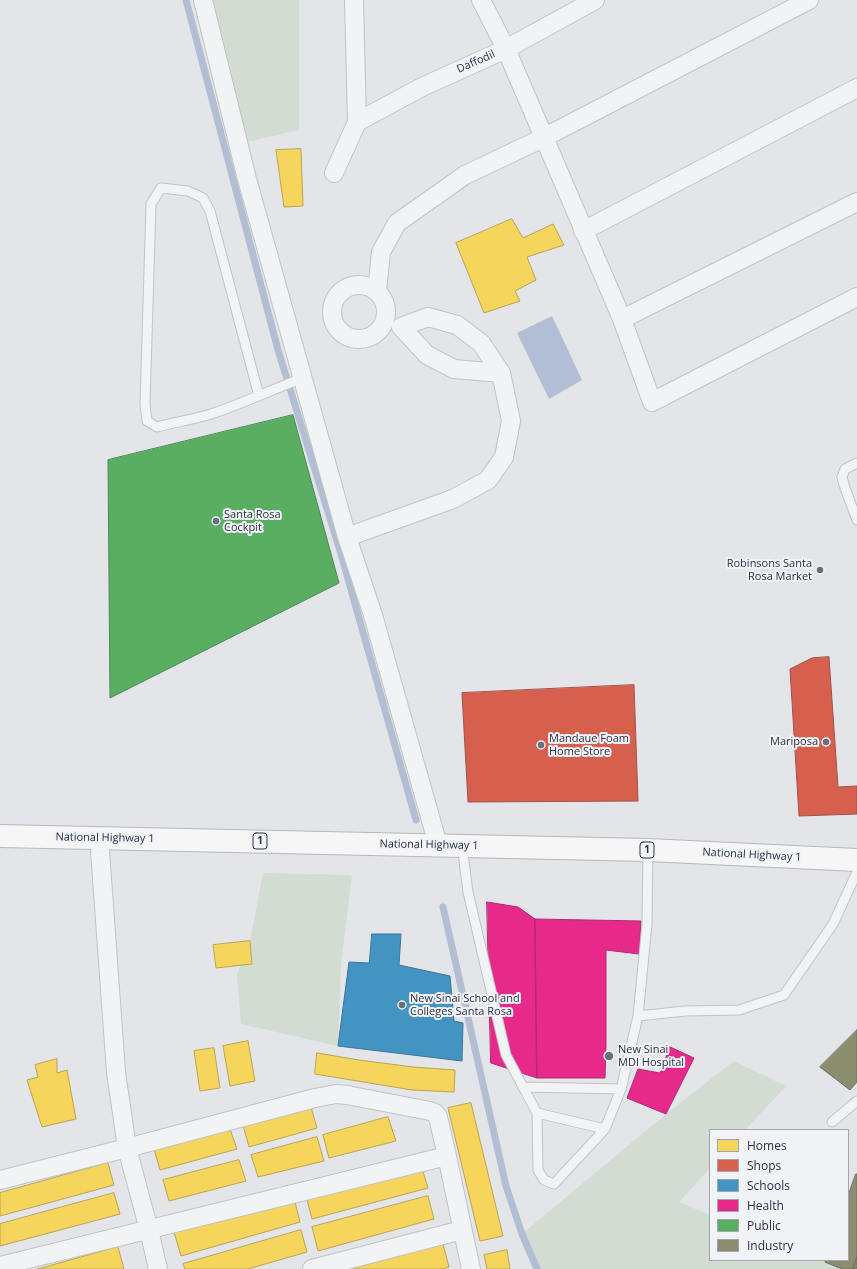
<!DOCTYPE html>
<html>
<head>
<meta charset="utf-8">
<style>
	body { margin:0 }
	#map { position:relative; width:857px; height:1269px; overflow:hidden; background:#e3e5e8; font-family:"Open Sans",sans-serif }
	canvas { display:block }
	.legend { position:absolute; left:709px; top:1129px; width:140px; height:132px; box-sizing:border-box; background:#f1f3f7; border:1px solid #a1a5af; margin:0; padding:5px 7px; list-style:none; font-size:12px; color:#293042 }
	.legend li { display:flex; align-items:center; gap:8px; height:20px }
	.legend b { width:20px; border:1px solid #a1a5af }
</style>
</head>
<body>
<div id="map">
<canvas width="857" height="1269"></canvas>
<ul class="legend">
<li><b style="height:11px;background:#f6d55c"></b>Homes</li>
<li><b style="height:11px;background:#d6604d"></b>Shops</li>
<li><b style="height:11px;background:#4393c3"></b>Schools</li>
<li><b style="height:11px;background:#e7298a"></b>Health</li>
<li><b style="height:11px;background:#5aae61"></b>Public</li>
<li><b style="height:11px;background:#8c8c6e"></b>Industry</li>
</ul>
</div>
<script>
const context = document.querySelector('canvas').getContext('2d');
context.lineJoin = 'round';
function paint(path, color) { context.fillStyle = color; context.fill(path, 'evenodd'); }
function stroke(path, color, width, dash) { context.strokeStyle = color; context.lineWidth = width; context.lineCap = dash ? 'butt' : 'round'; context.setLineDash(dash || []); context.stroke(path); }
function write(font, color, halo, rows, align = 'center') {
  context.font = font + ' "Open Sans",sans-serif'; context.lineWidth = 4; context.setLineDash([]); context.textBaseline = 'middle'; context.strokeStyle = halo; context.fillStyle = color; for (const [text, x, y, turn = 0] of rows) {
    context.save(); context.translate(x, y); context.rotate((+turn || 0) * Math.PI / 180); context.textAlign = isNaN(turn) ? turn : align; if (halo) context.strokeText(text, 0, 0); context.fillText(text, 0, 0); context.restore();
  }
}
const green = new Path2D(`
	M 209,0 L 299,0 L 299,130 L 246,142 Z
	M 263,873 L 352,875 L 341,964 L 338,1046 L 241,1024 L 237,975 L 250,941 Z
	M 734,1061 L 786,1086 L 745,1130 L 710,1130 L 710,1168 L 679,1202 L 710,1215 L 710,1260 L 820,1260 L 842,1269 L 537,1269 L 522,1234 L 666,1114 Z`);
const water = new Path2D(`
	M 552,316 L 582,380 L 549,399 L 517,333 Z`);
const homes = new Path2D(`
	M 301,149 L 303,206 L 284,207 L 276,150 Z
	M 512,219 L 523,238 L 553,224 L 564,245 L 527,257 L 536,280 L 515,291 L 520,301 L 484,313 L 456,243 Z
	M 250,941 L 252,964 L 216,968 L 213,945 Z
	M 248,1041 L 255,1081 L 230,1086 L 223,1046 Z
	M 214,1048 L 220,1088 L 200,1091 L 194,1051 Z
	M 317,1053 L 359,1060 L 413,1067 L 455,1070 L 454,1092 L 412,1090 L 315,1074 Z
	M 57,1059 L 57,1073 L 67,1070 L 76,1119 L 42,1127 L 27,1080 L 38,1077 L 35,1065 Z
	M 471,1103 L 503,1236 L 480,1241 L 448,1108 Z
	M 311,1107 L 317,1128 L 249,1147 L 243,1125 Z
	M 388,1117 L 396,1141 L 329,1158 L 323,1135 Z
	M 230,1129 L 237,1149 L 160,1170 L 154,1149 Z
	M 317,1137 L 324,1161 L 258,1177 L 251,1155 Z
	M 239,1160 L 246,1181 L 169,1201 L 163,1180 Z
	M 108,1163 L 114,1185 L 0,1216 L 0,1193 Z
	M 421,1165 L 428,1188 L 312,1219 L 306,1196 Z
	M 114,1193 L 120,1214 L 0,1246 L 0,1224 Z
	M 428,1196 L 434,1219 L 318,1251 L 312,1227 Z
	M 294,1198 L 300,1222 L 181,1256 L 174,1232 Z
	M 301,1230 L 307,1252 L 248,1269 L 185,1269 L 183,1264 Z
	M 443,1244 L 449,1267 L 443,1269 L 351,1269 Z
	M 118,1247 L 124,1269 L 38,1269 Z
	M 507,1250 L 510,1269 L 487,1269 L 484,1255 Z`);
const shops = new Path2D(`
	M 829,657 L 838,787 L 857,786 L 857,814 L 799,816 L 790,669 L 812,658 Z
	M 634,685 L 638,801 L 468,802 L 462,693 Z`);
const schools = new Path2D(`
	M 372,934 L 401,934 L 399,965 L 450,976 L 454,1021 L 463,1023 L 462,1061 L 338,1046 L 349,962 L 369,963 Z`);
const health = new Path2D(`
	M 487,902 L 518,907 L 535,919 L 537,1078 L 491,1063 Z
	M 535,919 L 641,921 L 639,954 L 606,950 L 606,1047 L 605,1078 L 537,1078 Z
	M 670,1047 L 694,1058 L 666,1114 L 627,1098 L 638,1069 L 660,1073 Z`);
const public = new Path2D(`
	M 293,415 L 339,583 L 110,698 L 108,460 Z`);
const industry = new Path2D(`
	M 857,1030 L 857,1082 L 850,1090 L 820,1067 Z
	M 856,1174 L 857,1174 L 857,1257 L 853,1269 L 842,1269 L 825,1262 L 825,1260 L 848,1260 L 848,1196 Z
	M 857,1257 L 857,1269 L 853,1269 Z`);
const stream = new Path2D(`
	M 186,0 L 278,350 L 341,554 L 416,820
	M 443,907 L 506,1186 L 522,1234 L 537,1269`);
const service = new Path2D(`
	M 259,396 L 210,211 L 203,198 L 188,191 L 161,188 L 151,204 L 145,404 L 147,421 L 157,427 C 176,422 196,419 214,413 C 244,403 273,389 303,378
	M 857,463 L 845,469 L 842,477 L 845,488 L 857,520
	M 462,846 L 468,892 L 506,1055 L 523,1087 L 621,1089 L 638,1016 L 647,924 L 648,850
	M 638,1016 L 685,1011 L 739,1010 L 784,995 L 833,924 L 857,872
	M 523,1087 L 537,1113 L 605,1129 L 621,1089
	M 537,1113 L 538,1170 L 544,1180 L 554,1184 L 605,1129
	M 832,1122 L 857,1101`);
const minor = new Path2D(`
	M 203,0 L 247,179 L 347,537 L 373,615 L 438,845
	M 481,0 L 506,49 L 622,319 L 652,402 L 857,297
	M 357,122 L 422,87 L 506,49 L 595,0
	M 334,173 L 357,122 L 354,0
	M 583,231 L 857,88
	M332 312a27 27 0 1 1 54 0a27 27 0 1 1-54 0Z
	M 377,291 L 381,252 L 397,223 L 465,175 L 543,138 L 809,0
	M 622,319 L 857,202
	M 347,537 L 453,499 L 488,480 L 504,457 L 511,421 L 501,373 L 481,343 L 457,325 L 428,317 L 401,327 L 427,355 L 454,369 L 501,373
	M 99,837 L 116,1072 L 127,1148 L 149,1230 L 158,1269
	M 0,1180 L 127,1148 L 315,1098 L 336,1094 L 347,1095 L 430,1111 L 435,1113 L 438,1117 L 447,1156
	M 0,1266 L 447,1156 L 471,1269
	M 312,1269 L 462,1230`);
const trunk = new Path2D(`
	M 0,836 L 648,850 L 857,860`);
const markers = [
	[216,521,4,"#6a6f7c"],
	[820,570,4,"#6a6f7c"],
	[826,742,4,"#6a6f7c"],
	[541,745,4,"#6a6f7c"],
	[402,1005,4,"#6a6f7c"],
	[609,1056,5,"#6a6f7c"]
];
const shields = [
	[260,841,14],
	[647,850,14]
];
const shieldNames = [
	["1",260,841],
	["1",647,850]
];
const streetNames = [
	["Daffodil",476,62,-24],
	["National Highway 1",105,838,1],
	["National Highway 1",429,845,1],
	["National Highway 1",752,855,3]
];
const poiNames = [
	["Santa Rosa",224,515],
	["Cockpit",224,528],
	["Robinsons Santa",812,564,"right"],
	["Rosa Market",812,577,"right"],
	["Mandaue Foam",549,739],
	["Home Store",549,752],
	["Mariposa",818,742,"right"],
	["New Sinai School and",410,999],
	["Colleges Santa Rosa",410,1012],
	["New Sinai",618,1050],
	["MDI Hospital",618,1063]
];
paint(green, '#d2dcd3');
paint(water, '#b1bed3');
paint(homes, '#f6d55c');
stroke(homes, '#b8a454', 1);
paint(shops, '#d6604d');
stroke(shops, '#a2524a', 1);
paint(schools, '#4393c3');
stroke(schools, '#3b759c', 1);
paint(health, '#e7298a');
stroke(health, '#ae2b74', 1);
paint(public, '#5aae61');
stroke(public, '#4b8858', 1);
paint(industry, '#8c8c6e');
stroke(industry, '#6e7061', 1);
stroke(stream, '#b1bed3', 7);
stroke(service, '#c1c3c6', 11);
stroke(minor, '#c1c3c6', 20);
stroke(trunk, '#b6b8bd', 24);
stroke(service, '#f2f3f5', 9);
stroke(minor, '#f2f3f5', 18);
stroke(trunk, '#f6f6f7', 22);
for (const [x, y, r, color] of markers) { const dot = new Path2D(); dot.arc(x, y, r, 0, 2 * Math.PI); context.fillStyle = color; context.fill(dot); stroke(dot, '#f1f3f7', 1.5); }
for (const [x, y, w] of shields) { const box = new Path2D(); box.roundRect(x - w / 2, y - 8, w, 16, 3); context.fillStyle = '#f1f3f7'; context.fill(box); stroke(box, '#293042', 1); }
write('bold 10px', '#293042', null, shieldNames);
write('11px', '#293042', '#f1f3f7', streetNames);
write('11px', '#293042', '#f1f3f7', poiNames, 'left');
</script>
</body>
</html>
